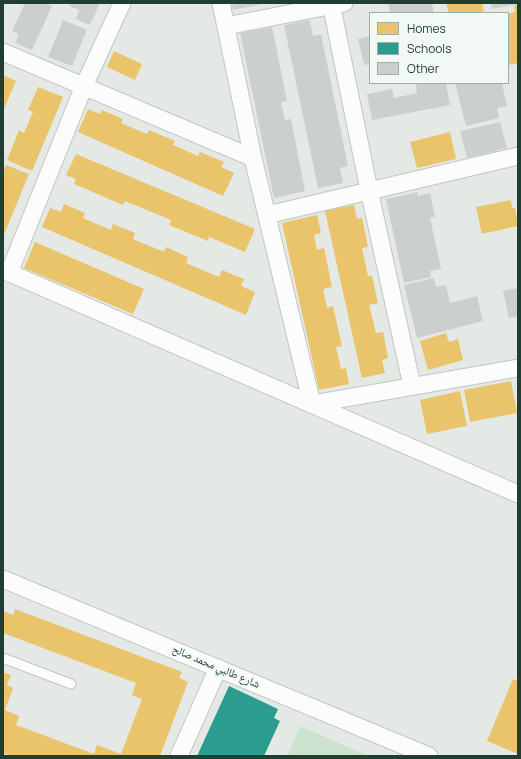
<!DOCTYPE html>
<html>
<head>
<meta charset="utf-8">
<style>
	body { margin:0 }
	#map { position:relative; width:521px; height:759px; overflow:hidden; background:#e4e9e6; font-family:Manrope,sans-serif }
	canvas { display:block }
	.frame { position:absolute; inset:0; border:4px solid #203e32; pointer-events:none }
	.legend { position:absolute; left:369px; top:12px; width:140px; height:72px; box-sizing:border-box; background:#f2f9f4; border:1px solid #9eaea6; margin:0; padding:5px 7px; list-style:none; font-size:12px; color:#203e32 }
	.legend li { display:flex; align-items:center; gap:8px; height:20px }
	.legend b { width:20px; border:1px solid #9eaea6 }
</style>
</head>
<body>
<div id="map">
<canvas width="521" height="759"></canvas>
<div class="frame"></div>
<ul class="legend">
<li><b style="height:11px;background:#e9c46a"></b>Homes</li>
<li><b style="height:11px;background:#2a9d8f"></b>Schools</li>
<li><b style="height:11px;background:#cbd0cd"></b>Other</li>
</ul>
</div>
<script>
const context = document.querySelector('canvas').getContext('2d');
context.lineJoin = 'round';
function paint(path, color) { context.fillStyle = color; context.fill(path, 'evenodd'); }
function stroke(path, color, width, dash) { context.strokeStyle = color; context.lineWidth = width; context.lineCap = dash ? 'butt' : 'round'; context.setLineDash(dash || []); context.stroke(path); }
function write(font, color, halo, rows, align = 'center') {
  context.font = font + ' Manrope,"Noto Naskh Arabic",sans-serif'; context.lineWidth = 4; context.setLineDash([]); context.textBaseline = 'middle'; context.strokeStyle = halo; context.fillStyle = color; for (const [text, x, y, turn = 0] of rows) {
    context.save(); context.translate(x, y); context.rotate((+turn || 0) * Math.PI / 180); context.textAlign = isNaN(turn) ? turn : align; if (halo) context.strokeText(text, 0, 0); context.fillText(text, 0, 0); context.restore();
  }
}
const green = new Path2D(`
	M 300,726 L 364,754 L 363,756 L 287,756 Z`);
const homes = new Path2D(`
	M 446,3 L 482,3 L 484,11 L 477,13 L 449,13 Z
	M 518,5 L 518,63 L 508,65 L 508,14 L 515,12 L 514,6 Z
	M 114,51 L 142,64 L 135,80 L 107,67 Z
	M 3,75 L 16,81 L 3,111 Z
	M 38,87 L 63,97 L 32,171 L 7,160 L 19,130 L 24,133 L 33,112 L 28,110 Z
	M 88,109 L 100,114 L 102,110 L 123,119 L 121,123 L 147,134 L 149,130 L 175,141 L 173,145 L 198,156 L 200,152 L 224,162 L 221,167 L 234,173 L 223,196 L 78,132 Z
	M 450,132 L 456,159 L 417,168 L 410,142 Z
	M 76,154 L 255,229 L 245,252 L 209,237 L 208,241 L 169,225 L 171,220 L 125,201 L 123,205 L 74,184 L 76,179 L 66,175 Z
	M 6,165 L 29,174 L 3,237 L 3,173 Z
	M 511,200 L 512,208 L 515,208 L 518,226 L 482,234 L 476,207 Z
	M 64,204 L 85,213 L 83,218 L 111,230 L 113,224 L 135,233 L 133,239 L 164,252 L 166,247 L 188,257 L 186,263 L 219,277 L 222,270 L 244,279 L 241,286 L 255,292 L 246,315 L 42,227 L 50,208 L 61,212 Z
	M 354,205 L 357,219 L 362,218 L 368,247 L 362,248 L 368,276 L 372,276 L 378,303 L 369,305 L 376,333 L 383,332 L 388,358 L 382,360 L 385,373 L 362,378 L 325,211 Z
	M 317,215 L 321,233 L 314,235 L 317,250 L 324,248 L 332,287 L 323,289 L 327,308 L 333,306 L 342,346 L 336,347 L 341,369 L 346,368 L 349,384 L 319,390 L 282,223 Z
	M 35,242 L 144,289 L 133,314 L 24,268 Z
	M 446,333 L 449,342 L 458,339 L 463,360 L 428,370 L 420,341 Z
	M 511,381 L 517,413 L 470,422 L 464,390 Z
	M 460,391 L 467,426 L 427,434 L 420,400 Z
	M 15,609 L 182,672 L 179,678 L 188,682 L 160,756 L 12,756 L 3,753 L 3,672 L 11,675 L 7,685 L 13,688 L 5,710 L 19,716 L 16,725 L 94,754 L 97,745 L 121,754 L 142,699 L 132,695 L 136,683 L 3,633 L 3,611 L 13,615 Z
	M 513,679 L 518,681 L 518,754 L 487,741 Z`);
const schools = new Path2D(`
	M 229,686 L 278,709 L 274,718 L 280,721 L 264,756 L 197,756 Z`);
const building = new Path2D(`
	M 25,3 L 46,3 L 52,6 L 32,50 L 15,43 L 19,34 L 12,31 Z
	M 71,3 L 100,3 L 90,25 L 76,19 L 79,10 L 69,6 Z
	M 232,3 L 262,3 L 263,4 L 233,10 Z
	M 388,3 L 432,3 L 434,13 L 390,13 Z
	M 491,3 L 517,3 L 517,4 L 492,9 Z
	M 63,20 L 87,30 L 72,66 L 48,57 Z
	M 310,20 L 313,36 L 321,34 L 348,166 L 340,168 L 343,183 L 318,188 L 284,25 Z
	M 272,27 L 287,101 L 281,102 L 285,120 L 291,119 L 305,191 L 274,198 L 240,33 Z
	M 370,36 L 370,64 L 364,65 L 358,39 Z
	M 446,83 L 450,105 L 372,120 L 367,94 L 392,89 L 394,98 L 417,93 L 416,84 Z
	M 455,83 L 502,83 L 507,106 L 497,108 L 499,118 L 466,126 Z
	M 500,122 L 507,148 L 467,158 L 460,131 Z
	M 417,192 L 418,196 L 430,193 L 435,217 L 430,218 L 441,269 L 430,271 L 431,277 L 404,283 L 386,199 Z
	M 434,278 L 436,287 L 446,285 L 450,303 L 477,296 L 483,321 L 417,338 L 404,285 Z
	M 518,288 L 518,316 L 509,318 L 503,291 Z`);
const service = new Path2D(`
	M 3,658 L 71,684`);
const minor = new Path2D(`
	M 221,3 L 253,158 L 312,404 L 518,368
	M 331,3 L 369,190 L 412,386
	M 226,26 L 344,3
	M 3,52 L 253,158
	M 267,215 L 518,156
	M 3,270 L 518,494
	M 9,273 L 84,86 L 122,3
	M 3,579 L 429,756
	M 179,756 L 218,668`);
const streetNames = [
	["شارع طالبي محمد صالح",216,667,23]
];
paint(green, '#cce4cf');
paint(homes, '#e9c46a');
paint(schools, '#2a9d8f');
paint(building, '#cbd0cd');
stroke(service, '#c1c6c3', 11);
stroke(minor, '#c1c6c3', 19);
stroke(service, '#fbfcfb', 9);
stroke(minor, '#fbfcfb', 17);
write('11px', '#203e32', '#f2f9f4', streetNames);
</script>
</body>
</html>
